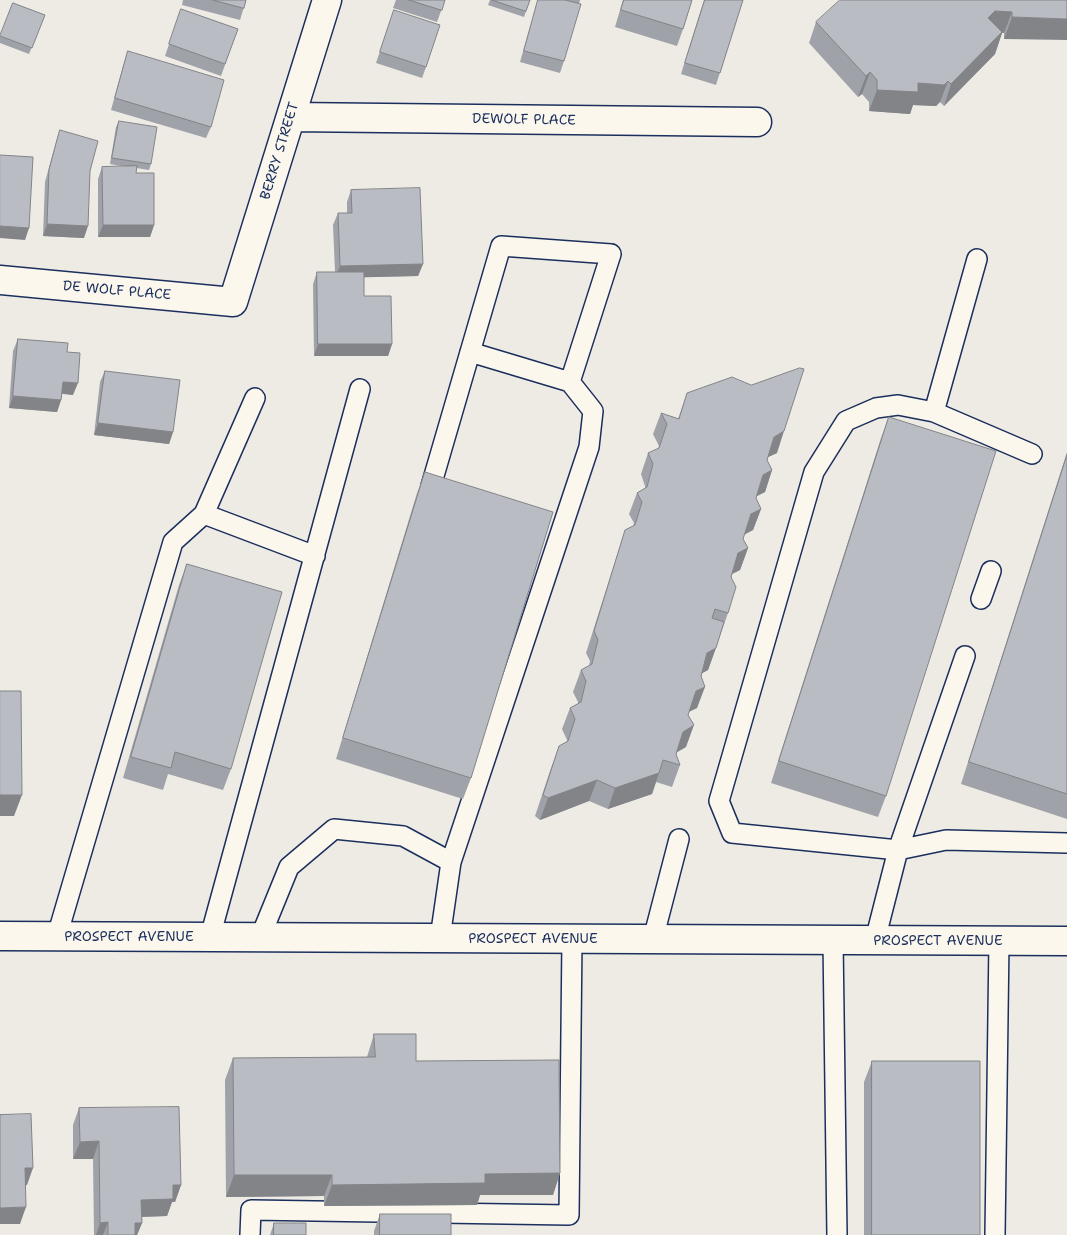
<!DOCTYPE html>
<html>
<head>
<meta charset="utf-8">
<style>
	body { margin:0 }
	canvas { display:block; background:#eeebe4 }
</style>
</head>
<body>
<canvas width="1067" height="1235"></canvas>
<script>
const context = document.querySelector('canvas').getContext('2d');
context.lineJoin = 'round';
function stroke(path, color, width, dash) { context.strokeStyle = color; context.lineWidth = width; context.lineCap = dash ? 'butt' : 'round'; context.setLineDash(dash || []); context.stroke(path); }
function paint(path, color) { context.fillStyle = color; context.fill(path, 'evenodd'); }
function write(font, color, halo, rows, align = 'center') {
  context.font = font + ' "Shantell Sans",sans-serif'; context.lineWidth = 4; context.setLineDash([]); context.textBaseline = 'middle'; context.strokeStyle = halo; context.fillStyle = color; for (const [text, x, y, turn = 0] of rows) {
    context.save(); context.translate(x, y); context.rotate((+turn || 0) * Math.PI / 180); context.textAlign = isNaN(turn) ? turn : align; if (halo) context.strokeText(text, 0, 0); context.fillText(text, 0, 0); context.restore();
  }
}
const service = new Path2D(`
	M 470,352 L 570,382
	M 934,412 L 977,259
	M 1032,454 L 934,412 L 898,405 L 876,408 L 846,421 L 814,472 L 719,801 L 732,833 L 898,850 L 946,840 L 1067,843
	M 431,486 L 501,246 L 611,254 L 570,382 L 593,411 L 589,447 L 451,862
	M 204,514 L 315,556
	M 981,599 L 991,571
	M 57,936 L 173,542 L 204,514 L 255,398
	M 210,937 L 360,389
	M 260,938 L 289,867 L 334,829 L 403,836 L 451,862 L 440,938
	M 653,939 L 679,839
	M 833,940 L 837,1235
	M 875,940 L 898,850 L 965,656
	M 250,1235 L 251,1210 L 569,1215 L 572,939
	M 995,1235 L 999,941`);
const minor = new Path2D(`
	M 291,117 L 757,122
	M 0,280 L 233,302 L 327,0`);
const tertiary = new Path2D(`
	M 0,936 L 1067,941`);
const wall = new Path2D(`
	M 183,0 L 246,0 L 240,20 L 182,5 Z
	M 396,0 L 445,0 L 437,22 L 393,8 Z
	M 490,0 L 530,0 L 524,17 L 488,5 Z
	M 538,0 L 580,0 L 564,61 L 560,73 L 520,62 Z
	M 623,0 L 692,0 L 683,29 L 677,46 L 615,27 Z
	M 704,0 L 743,0 L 716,85 L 681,74 Z
	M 1067,0 L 1004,39 L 1004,33 L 1002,33 L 995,54 L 944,106 L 940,102 L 936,106 L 913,105 L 910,114 L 869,111 L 869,102 L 862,94 L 858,97 L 809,43 L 816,22 Z
	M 13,3 L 45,15 L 29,54 L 0,43 L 0,37 Z
	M 181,9 L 238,29 L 221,76 L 165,56 Z
	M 394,10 L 426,67 L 422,78 L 376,63 Z
	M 128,51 L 211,127 L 206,138 L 111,110 L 124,63 Z
	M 119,121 L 151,164 L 149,170 L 136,168 L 136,173 L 154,225 L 150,237 L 98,237 L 98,179 L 102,167 L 126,167 L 110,164 L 116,127 Z
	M 60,130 L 90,171 L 84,238 L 43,236 L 45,182 L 56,142 Z
	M 351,190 L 423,264 L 418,276 L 364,277 L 364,296 L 392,344 L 388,356 L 314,356 L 313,284 L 317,272 L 335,272 L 333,225 L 338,213 L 347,213 L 347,202 Z
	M 18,339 L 67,352 L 73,395 L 62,394 L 61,400 L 57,412 L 9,408 L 13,351 Z
	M 105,371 L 173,432 L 169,444 L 94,435 L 100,382 Z
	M 687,393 L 777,453 L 768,457 L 767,460 L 772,470 L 765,492 L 757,496 L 756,498 L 761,509 L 753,530 L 744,535 L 743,539 L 748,548 L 740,570 L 732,574 L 728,613 L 708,670 L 702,673 L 697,708 L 689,712 L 688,715 L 686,747 L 676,753 L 676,754 L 680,765 L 672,787 L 656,782 L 652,794 L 608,809 L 589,801 L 540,820 L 535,816 L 551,768 L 559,746 L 567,742 L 567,740 L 562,729 L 570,708 L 578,704 L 578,702 L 573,692 L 581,670 L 589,666 L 590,661 L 586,653 L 618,552 L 625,530 L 633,526 L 634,523 L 629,514 L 637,493 L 645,489 L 645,486 L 641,474 L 648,453 L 658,449 L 659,446 L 653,434 L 661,413 L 678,419 Z
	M 889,417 L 886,796 L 878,817 L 771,783 L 881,438 Z
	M 1067,452 L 1067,819 L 961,784 Z
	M 425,472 L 471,778 L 463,799 L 336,759 L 417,493 Z
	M 187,564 L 231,769 L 223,790 L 168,774 L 163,790 L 123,778 L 179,585 Z
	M 374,1034 L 416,1061 L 560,1173 L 553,1195 L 480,1195 L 477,1205 L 324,1206 L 324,1196 L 226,1197 L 225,1080 L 233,1058 L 367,1057 Z
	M 872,1061 L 980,1235 L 864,1235 L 864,1082 Z
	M 79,1108 L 181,1185 L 175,1202 L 172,1202 L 167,1216 L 142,1217 L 142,1223 L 137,1235 L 94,1235 L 93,1159 L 73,1159 L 73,1125 Z
	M 380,1214 L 451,1235 L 374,1235 L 374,1231 Z
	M 274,1223 L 306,1235 L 270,1235 Z`);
const shadedWall = new Path2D(`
	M 995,11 L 1012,12 L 1004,33 L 1002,33 L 995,54 L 944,106 L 951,84 L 988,18 Z
	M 1012,17 L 1067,19 L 1067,40 L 1004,39 Z
	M 870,72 L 862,94 L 858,97 L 866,76 Z
	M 948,81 L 940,102 L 936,106 L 913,105 L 910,114 L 869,111 L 877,90 L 918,83 Z
	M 47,224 L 88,226 L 84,238 L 43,236 Z
	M 103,225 L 154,225 L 150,237 L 98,237 Z
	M 0,226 L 29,228 L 25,240 L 0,238 Z
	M 423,264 L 418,276 L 335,278 L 340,266 Z
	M 318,344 L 392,344 L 388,356 L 314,356 Z
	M 63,382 L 78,383 L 73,395 L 59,393 Z
	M 13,396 L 61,400 L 57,412 L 9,408 Z
	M 98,423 L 173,432 L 169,444 L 94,435 Z
	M 784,431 L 777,453 L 766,458 L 774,437 Z
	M 772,470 L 765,492 L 755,497 L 763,475 Z
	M 761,509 L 753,530 L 743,535 L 751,514 Z
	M 748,548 L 740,570 L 730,575 L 738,553 Z
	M 716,648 L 708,670 L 699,675 L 707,653 Z
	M 705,687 L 697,708 L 688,712 L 696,691 Z
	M 694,725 L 686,747 L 675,753 L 683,732 Z
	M 659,773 L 652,794 L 608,809 L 615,788 Z
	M 597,780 L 589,801 L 540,820 L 548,798 Z
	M 0,795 L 22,795 L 14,816 L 0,816 Z
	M 99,1141 L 93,1159 L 73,1159 L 80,1142 Z
	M 25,1168 L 33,1168 L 27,1185 L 19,1186 Z
	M 560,1173 L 553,1195 L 480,1195 L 477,1205 L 324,1206 L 332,1185 L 485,1174 Z
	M 234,1175 L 332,1175 L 324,1196 L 226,1197 Z
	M 173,1185 L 181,1185 L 175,1202 L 172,1202 L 167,1216 L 135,1217 L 141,1200 Z
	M 26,1207 L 20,1224 L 0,1224 L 0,1208 Z
	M 108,1222 L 103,1235 L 96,1235 L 100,1223 Z
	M 135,1223 L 142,1223 L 137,1235 L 125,1235 Z`);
const building = new Path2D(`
	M 213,0 L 246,0 L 244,8 Z
	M 409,0 L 445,0 L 442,10 Z
	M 492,0 L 530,0 L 526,11 Z
	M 538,0 L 565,0 L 581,4 L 564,61 L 524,51 Z
	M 624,0 L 692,0 L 683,29 L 621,10 Z
	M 705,0 L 743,0 L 720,73 L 685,63 Z
	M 840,0 L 1067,0 L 1067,19 L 1012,17 L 1012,12 L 995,11 L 988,18 L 1002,32 L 951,84 L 948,81 L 944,85 L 918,83 L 918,92 L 877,90 L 877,80 L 870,72 L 866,76 L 816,22 Z
	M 13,3 L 45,15 L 32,48 L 0,36 Z
	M 181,9 L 238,29 L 225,64 L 169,44 Z
	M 394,10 L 440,25 L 426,67 L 380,52 Z
	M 128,51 L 224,80 L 211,127 L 115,98 Z
	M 119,121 L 157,127 L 151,164 L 112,158 Z
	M 60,130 L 98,141 L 90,171 L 88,226 L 47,224 L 49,170 Z
	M 0,155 L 33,157 L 29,228 L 0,226 Z
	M 137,166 L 136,173 L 154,173 L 154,225 L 103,225 L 102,167 Z
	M 420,188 L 423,264 L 340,266 L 338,213 L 352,213 L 351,190 Z
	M 317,272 L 364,272 L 364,296 L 391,296 L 392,344 L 318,344 Z
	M 18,339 L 68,343 L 67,352 L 80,353 L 78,383 L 63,382 L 61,400 L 13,396 Z
	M 800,368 L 804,369 L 784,431 L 774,437 L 767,460 L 772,470 L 763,475 L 756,498 L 761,509 L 751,514 L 743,539 L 748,548 L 738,553 L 731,577 L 736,587 L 728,613 L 715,609 L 712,618 L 724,622 L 716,648 L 707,653 L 701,676 L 705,687 L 696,691 L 688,715 L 694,725 L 683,732 L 676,754 L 680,765 L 663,760 L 659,773 L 615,788 L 597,780 L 548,798 L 543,795 L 559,746 L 568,741 L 575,719 L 570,708 L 581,702 L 586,681 L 581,670 L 592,664 L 598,640 L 594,631 L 625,530 L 635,525 L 642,502 L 637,493 L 647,487 L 653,464 L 648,453 L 659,448 L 667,424 L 661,413 L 679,419 L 687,393 L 732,377 L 751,385 Z
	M 105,371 L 180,380 L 173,432 L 98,423 Z
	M 889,417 L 996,451 L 886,796 L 779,761 Z
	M 1067,455 L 1067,794 L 969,762 Z
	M 425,472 L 553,512 L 471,778 L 343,738 Z
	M 187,564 L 282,592 L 231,769 L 175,752 L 171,768 L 131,757 Z
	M 0,691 L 21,691 L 22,795 L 0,795 Z
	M 374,1034 L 416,1034 L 416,1061 L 559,1060 L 560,1173 L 485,1174 L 485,1183 L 332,1185 L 332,1175 L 234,1175 L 233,1058 L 375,1057 Z
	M 872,1061 L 980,1061 L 980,1235 L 872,1235 Z
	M 179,1107 L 181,1185 L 173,1185 L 173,1199 L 141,1200 L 142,1223 L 135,1223 L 135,1235 L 108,1235 L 108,1222 L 100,1223 L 99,1141 L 80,1142 L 79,1108 Z
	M 31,1114 L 33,1168 L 25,1168 L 26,1207 L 0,1208 L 0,1115 Z
	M 380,1214 L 451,1214 L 451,1235 L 380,1235 Z
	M 274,1223 L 306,1223 L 306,1235 L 274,1235 Z`);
const streetNames = [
	["DEWOLF PLACE",524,120,1],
	["BERRY STREET",280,151,-73],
	["DE WOLF PLACE",117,291,5],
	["PROSPECT AVENUE",129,937],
	["PROSPECT AVENUE",533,939],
	["PROSPECT AVENUE",938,941]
];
stroke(service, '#1b2f5e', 22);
stroke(minor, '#1b2f5e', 31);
stroke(tertiary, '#1b2f5e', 31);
stroke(service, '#fbf7ec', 19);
stroke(minor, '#fbf7ec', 28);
stroke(tertiary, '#fbf7ec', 28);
paint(wall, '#9fa2a8');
paint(shadedWall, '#828488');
paint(building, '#b9bcc3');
stroke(building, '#828488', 1);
write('14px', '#1b2f5e', '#fbf7ec', streetNames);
</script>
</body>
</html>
